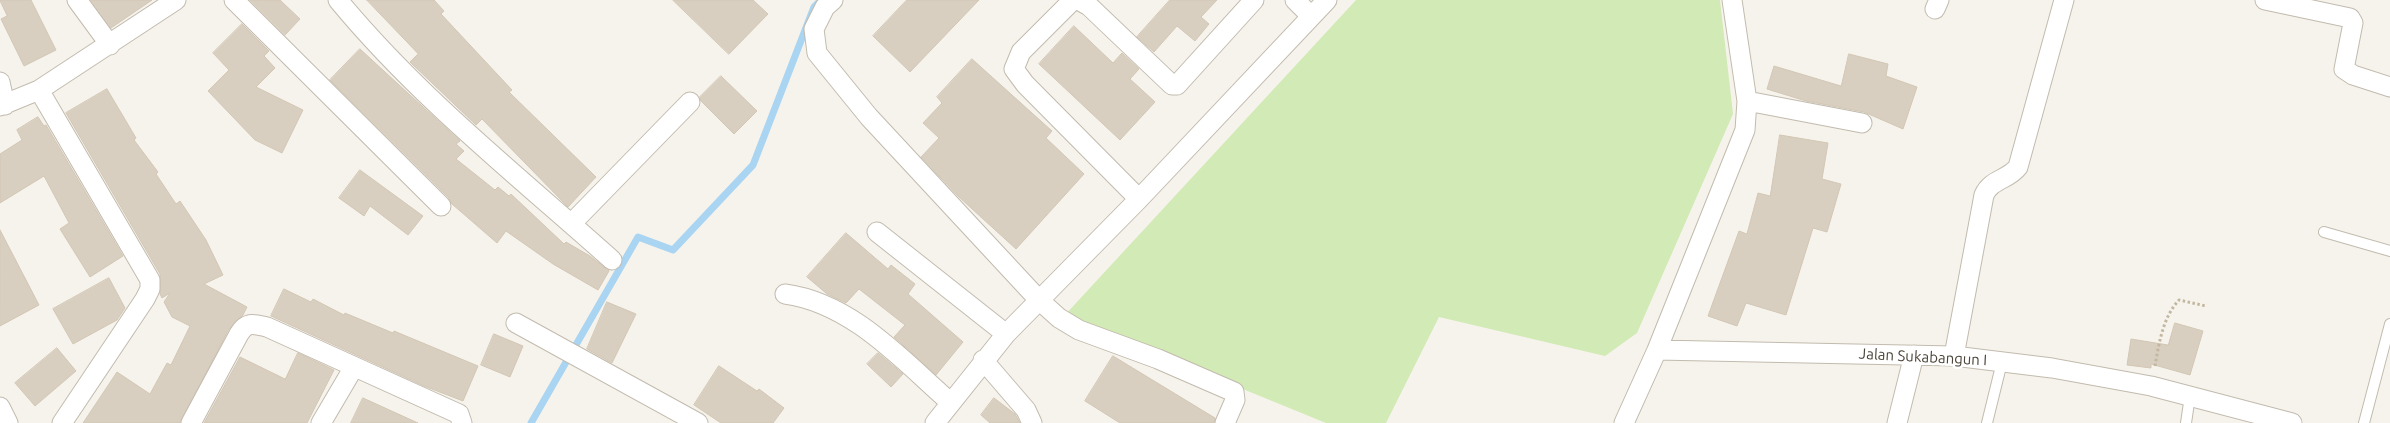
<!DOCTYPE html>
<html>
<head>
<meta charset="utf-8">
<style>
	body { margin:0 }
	canvas { display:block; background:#f6f3ec }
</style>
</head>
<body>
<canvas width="2390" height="423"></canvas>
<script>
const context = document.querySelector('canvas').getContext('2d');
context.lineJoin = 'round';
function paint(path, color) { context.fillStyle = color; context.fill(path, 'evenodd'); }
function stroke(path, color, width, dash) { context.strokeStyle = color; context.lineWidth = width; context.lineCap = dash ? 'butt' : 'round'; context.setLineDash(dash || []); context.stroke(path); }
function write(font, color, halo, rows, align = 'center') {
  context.font = font + ' Ubuntu,sans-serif'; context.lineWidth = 5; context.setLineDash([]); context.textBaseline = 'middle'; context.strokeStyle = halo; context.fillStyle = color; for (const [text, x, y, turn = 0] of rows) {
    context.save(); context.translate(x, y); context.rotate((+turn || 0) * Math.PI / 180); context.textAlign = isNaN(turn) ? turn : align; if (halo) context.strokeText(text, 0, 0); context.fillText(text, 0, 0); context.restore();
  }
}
const green = new Path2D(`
	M 1356,0 L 1720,0 L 1733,114 L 1637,333 L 1605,356 L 1439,317 L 1386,423 L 1326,423 L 1064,316 Z`);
const stream = new Path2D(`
	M 531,423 L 638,237 L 673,250 L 753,165 L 814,7 L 821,0`);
const building = new Path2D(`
	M 0,0 L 31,0 L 56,50 L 24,66 L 1,19 L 7,16 Z
	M 91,0 L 152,0 L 111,28 Z
	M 250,0 L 280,0 L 300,19 L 285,35 Z
	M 367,0 L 434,0 L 444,11 L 441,14 L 512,90 L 509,92 L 596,177 L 568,207 L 482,119 L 476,125 L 410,62 L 418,54 Z
	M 673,0 L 753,0 L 768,14 L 729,54 Z
	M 907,0 L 979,0 L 910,72 L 873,36 Z
	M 1170,0 L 1217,0 L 1201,17 L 1209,24 L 1195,41 L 1177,26 L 1154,52 L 1137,37 Z
	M 242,24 L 269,51 L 264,56 L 275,68 L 256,87 L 303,110 L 282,153 L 255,140 L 208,91 L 229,70 L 213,53 Z
	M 1074,26 L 1113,63 L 1122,53 L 1139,69 L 1130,79 L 1155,102 L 1120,140 L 1039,64 Z
	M 360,49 L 460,141 L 456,144 L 464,151 L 456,159 L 495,190 L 498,187 L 509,196 L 511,194 L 564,244 L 566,242 L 590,256 L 609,271 L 598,290 L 553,264 L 506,231 L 497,243 L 452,204 L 449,198 L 330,80 Z
	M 1849,54 L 1888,64 L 1886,76 L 1917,87 L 1903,129 L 1864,112 L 1806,101 L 1767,89 L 1774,66 L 1841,86 Z
	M 972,59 L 1052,131 L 1046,138 L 1084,174 L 1016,249 L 959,197 L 921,157 L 939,138 L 923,123 L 942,103 L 937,97 Z
	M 721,76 L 757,111 L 734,134 L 701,101 L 700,97 Z
	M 107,89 L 136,138 L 134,140 L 158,172 L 156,174 L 176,204 L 180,201 L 206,240 L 223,275 L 204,284 L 247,307 L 243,315 L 229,329 L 180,423 L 83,423 L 117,372 L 150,394 L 167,363 L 171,365 L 190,326 L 172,317 L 164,302 L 170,293 L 162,298 L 160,294 L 160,274 L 66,113 Z
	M 38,117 L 44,126 L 46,125 L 123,256 L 90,277 L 60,229 L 69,223 L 44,176 L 0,203 L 0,154 L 22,140 L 17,130 Z
	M 1780,135 L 1828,143 L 1822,179 L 1841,184 L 1827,232 L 1813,228 L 1786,315 L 1746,303 L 1737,326 L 1708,316 L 1739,231 L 1747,234 L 1758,193 L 1770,196 Z
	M 360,170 L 423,216 L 408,235 L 370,206 L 364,216 L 339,198 Z
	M 0,230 L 39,305 L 0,326 Z
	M 846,233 L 888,269 L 891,265 L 915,284 L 908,294 L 963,342 L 936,375 L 894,337 L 905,325 L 859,289 L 846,303 L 827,294 L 807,277 Z
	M 109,278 L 125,308 L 117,320 L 73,344 L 53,309 Z
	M 284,289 L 311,302 L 313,299 L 344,315 L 345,313 L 393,333 L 394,331 L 478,366 L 463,401 L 424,386 L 271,316 Z
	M 607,302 L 636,314 L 612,363 L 587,349 Z
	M 2175,323 L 2203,331 L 2190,375 L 2151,364 L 2151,368 L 2127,365 L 2131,339 L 2168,345 Z
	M 494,334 L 523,346 L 510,377 L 481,365 Z
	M 57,348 L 76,371 L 35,406 L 15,383 Z
	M 298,353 L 334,370 L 307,423 L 204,423 L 240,357 L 285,379 Z
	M 878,353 L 903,374 L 891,387 L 867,364 Z
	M 1113,356 L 1215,418 L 1214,423 L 1120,423 L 1085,401 Z
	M 719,366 L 757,391 L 759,389 L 784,408 L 773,423 L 721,423 L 694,405 Z
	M 363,398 L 418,423 L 351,423 Z
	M 994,398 L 1015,414 L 1020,423 L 990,423 L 981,415 Z`);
const path = new Path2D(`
	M 2155,366 C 2159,343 2163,317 2179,300 L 2206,306`);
const lane = new Path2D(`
	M 2324,232 L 2390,251
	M 1987,423 L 2002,362
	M 2186,423 L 2190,396
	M 2364,423 L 2390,324`);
const street = new Path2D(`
	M 77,0 L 110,45
	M 234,0 L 441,206
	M 338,0 C 419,98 518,176 612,260
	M 833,0 L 825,7 L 814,29 L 817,53 L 869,117 L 1039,300 L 1059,318 L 1079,330 L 1158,359 L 1234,392 L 1235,400 L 1225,423
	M 1073,0 L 1021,52 L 1014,69 L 1025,84 L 1139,199
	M 1078,0 L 1089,6 L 1172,85 L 1177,85 L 1254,0
	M 1295,0 L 1311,16
	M 2265,0 L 2350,18 L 2353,23 L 2344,69 L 2353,75 L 2390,87
	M 1935,9 L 1939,0
	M 0,82 L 5,105
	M 39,90 L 150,280 L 150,289 L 145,299 L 62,423
	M 1747,101 L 1862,123
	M 0,106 L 39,90 L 176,0
	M 571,224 L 690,102
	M 877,232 L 1006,334
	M 785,294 C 852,303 902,360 950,402
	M 516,323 L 698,423
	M 1657,350 L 1745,130 L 1747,101 L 1732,0
	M 1954,356 L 1984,195 C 1991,179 2008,180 2018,167 L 2064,0
	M 983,360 L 1026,410 L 1032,423
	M 0,407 L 8,423
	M 191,423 L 239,334 C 247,321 254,324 267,327 L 459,414 L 462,423
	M 321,423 L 354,367
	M 935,423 L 1006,334 L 1139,199 L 1327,0
	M 1624,423 L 1657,350 L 1954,356 L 2052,368 L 2151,386 L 2292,423
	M 1897,423 L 1914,355`);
const streetNames = [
	["Jalan Sukabangun I",1923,357,3]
];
paint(green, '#d2eab5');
stroke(stream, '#a9d4f2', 7);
paint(building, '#d8cfc1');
stroke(building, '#d3c7b4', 1);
stroke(lane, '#c2bbae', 12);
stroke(street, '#c2bbae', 21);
stroke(path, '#c4b79f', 3, [2.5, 2.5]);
stroke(lane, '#fff', 10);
stroke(street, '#fff', 19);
write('15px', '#4b4439', '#fff', streetNames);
</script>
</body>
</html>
